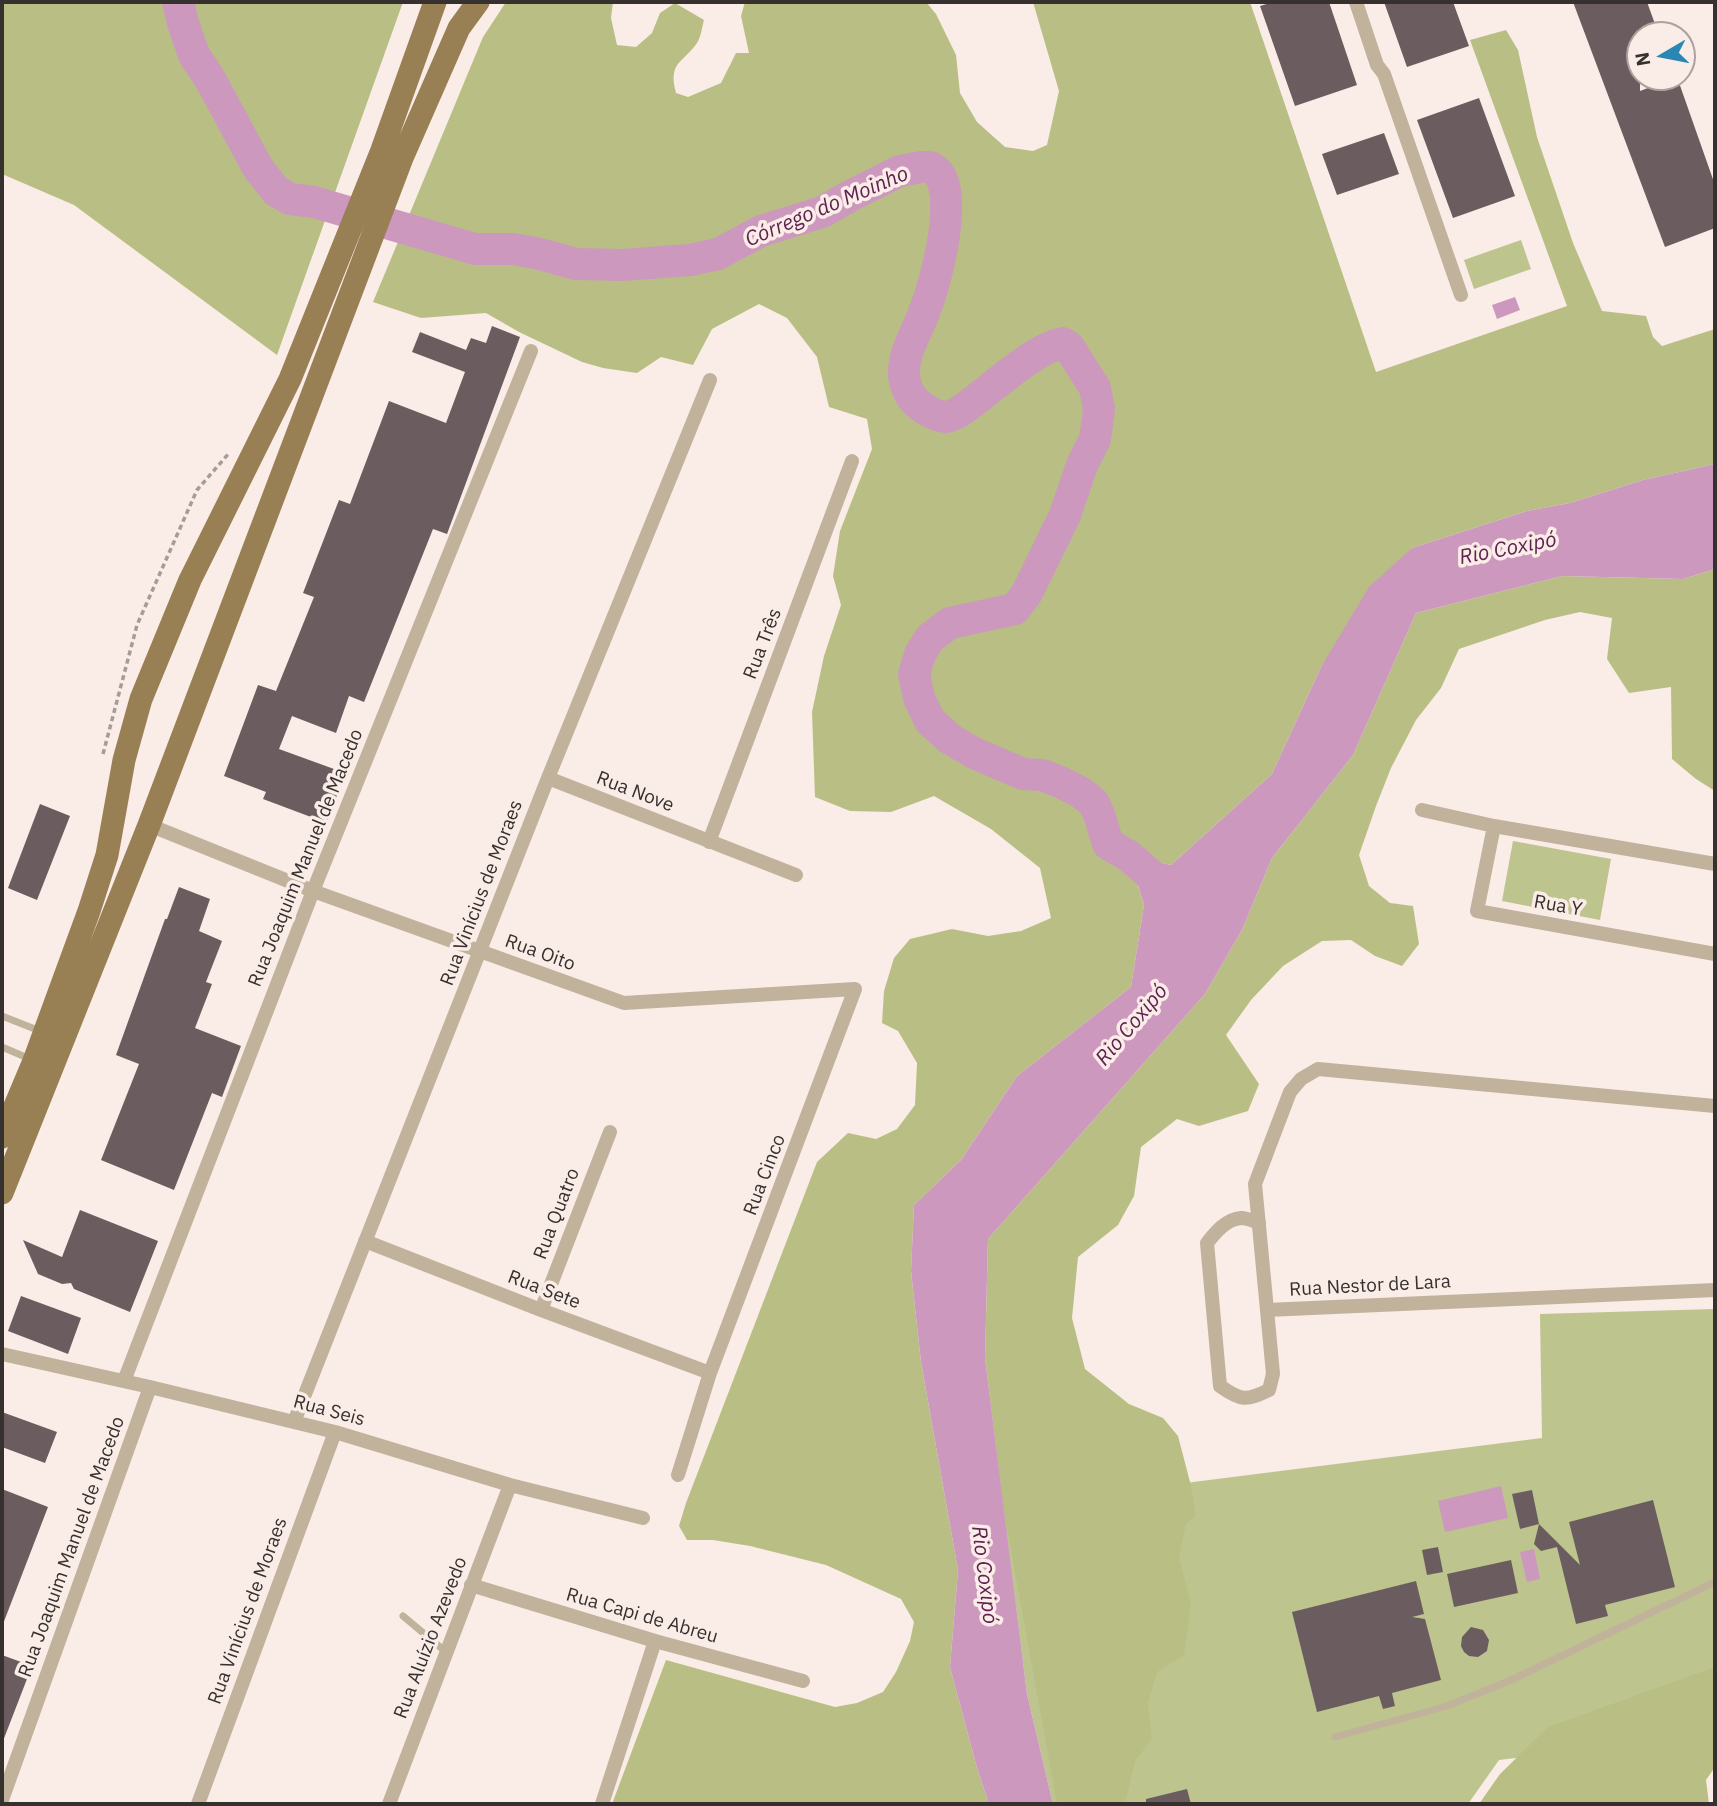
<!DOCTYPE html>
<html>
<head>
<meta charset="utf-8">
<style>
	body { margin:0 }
	#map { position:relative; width:1717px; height:1806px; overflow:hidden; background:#faece6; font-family:"IBM Plex Sans",sans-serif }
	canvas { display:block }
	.frame { position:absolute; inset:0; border:4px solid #36302e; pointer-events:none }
	.north { position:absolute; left:1626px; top:21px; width:70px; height:70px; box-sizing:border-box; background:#faece6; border:2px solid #aca19c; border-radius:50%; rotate:260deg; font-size:19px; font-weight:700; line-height:28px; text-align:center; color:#36302e }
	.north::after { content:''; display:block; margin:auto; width:24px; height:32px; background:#2a86b3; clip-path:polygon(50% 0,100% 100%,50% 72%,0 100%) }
</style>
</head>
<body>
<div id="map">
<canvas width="1717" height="1806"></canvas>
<div class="frame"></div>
<div class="north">N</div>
</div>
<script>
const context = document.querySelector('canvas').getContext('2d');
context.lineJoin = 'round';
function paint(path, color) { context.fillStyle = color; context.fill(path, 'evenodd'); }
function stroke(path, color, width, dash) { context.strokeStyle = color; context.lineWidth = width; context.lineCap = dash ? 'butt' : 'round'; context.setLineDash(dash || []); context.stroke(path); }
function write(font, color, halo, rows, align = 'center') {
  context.font = font + ' "IBM Plex Sans",sans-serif'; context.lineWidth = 7; context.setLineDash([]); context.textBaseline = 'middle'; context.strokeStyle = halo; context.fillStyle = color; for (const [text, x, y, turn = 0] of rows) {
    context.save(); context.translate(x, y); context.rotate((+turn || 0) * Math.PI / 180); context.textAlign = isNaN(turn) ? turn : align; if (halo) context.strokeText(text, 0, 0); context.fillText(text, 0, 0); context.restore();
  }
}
const green = new Path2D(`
	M 1521,240 L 1531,269 L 1474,289 L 1464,260 Z
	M 1513,841 L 1611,859 L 1600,920 L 1502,901 Z
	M 1715,1309 L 1715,1734 L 1499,1760 L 1468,1804 L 1053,1804 L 1027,1694 L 1003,1506 L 1542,1438 L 1540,1314 Z`);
const forest = new Path2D(`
	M 2,2 L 403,2 L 277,355 L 74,205 L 2,174 Z
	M 506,2 L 613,2 L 611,18 L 617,45 L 636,47 L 652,33 L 660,13 L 675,3 L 704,20 C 702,27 701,37 697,43 C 682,64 668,62 676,93 L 688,97 L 721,83 L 736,53 L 749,53 L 741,16 L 745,2 L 926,2 L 936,14 L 956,55 L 960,93 L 977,122 L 1005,147 L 1033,151 L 1047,145 L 1059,91 L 1033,2 L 1250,2 L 1376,372 L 1567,306 L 1470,40 L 1506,30 L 1518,50 L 1537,137 L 1573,243 L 1602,311 L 1646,316 L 1653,337 L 1662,346 L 1715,329 L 1715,464 L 1643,480 L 1570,503 L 1527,511 L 1412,548 L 1321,667 L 1272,774 L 1171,865 L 1129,857 L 1144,905 L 1131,987 L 1017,1076 L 961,1160 L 914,1205 L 911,1271 L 921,1362 L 958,1570 L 950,1667 L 977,1768 L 989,1804 L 612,1804 L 666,1660 L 835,1707 L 857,1703 L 883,1692 L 896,1672 L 910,1641 L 914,1622 L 901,1599 L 826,1565 L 750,1546 L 713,1540 L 687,1540 L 679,1526 L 686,1503 L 817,1162 L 848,1133 L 876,1139 L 897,1129 L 915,1105 L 917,1063 L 898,1031 L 882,1023 L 884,991 L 894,958 L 910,939 L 952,929 L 988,936 L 1021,931 L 1051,918 L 1040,868 L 991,829 L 934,796 L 891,812 L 850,811 L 815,797 L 812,712 L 824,656 L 841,605 L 833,576 L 840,531 L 872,449 L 867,419 L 829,407 L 817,357 L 787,318 L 759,304 L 712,329 L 693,365 L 661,357 L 637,373 L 603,368 L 582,362 L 519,332 L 486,313 L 421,318 L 373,302 L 483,37 Z
	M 1715,569 L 1715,791 L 1696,779 L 1672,759 L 1671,687 L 1629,693 L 1607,659 L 1612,618 L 1580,612 L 1545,620 L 1459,649 L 1441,688 L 1416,720 L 1391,768 L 1376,806 L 1359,855 L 1369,886 L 1390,903 L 1413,906 L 1419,944 L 1402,966 L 1375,956 L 1351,940 L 1322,941 L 1283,966 L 1251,1000 L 1226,1035 L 1259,1084 L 1248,1111 L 1199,1126 L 1177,1119 L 1141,1147 L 1134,1196 L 1118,1225 L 1078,1257 L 1072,1318 L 1085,1369 L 1129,1404 L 1163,1418 L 1178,1436 L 1190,1482 L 1196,1515 L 1186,1524 L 1179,1557 L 1191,1604 L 1184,1655 L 1157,1672 L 1148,1703 L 1152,1739 L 1135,1761 L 1126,1800 L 1128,1804 L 1057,1804 L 1003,1506 L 985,1358 L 988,1239 L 1205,994 L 1242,930 L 1272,858 L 1353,755 L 1416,613 L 1562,576 L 1683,579 Z
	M 1715,1667 L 1715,1767 L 1706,1780 L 1709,1804 L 1479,1804 L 1500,1774 L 1548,1727 Z`);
const water = new Path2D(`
	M 1515,297 L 1520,310 L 1497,319 L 1492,305 Z
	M 1715,464 L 1715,569 L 1683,579 L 1562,576 L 1416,613 L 1353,755 L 1272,858 L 1242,930 L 1205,994 L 988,1239 L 985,1358 L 1027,1694 L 1053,1804 L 989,1804 L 977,1768 L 950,1667 L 958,1570 L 921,1362 L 911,1271 L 914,1205 L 961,1160 L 1017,1076 L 1131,987 L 1144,905 L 1129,856 L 1171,865 L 1272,774 L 1321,667 L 1369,587 L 1412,548 L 1527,511 L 1570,503 L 1643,480 Z
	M 1501,1486 L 1508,1518 L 1445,1532 L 1438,1501 Z
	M 1534,1549 L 1540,1579 L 1527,1582 L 1520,1552 Z`);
const river = new Path2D(`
	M 178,2 L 183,23 L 194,55 L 210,79 L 258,168 L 276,191 L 290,199 L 314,202 L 475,249 L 513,249 L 540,254 L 576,264 L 623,265 L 690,260 L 718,254 L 761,231 L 822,212 L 852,195 L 900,171 L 921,167 L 931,167 C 934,169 937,171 939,174 C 958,202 935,285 923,315 C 916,334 903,353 904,375 C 904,381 909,395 914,400 C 920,407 936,417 946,417 C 956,416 970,404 978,398 C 999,382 1038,347 1063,343 L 1069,347 L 1095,388 L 1099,409 L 1095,439 L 1082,465 L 1065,515 L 1027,593 L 1015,609 L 950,623 L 930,638 L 920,654 L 914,674 L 919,698 L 930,721 L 950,739 L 974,753 L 1023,774 L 1042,775 L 1060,782 L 1080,792 L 1093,802 L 1099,814 L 1108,844 L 1129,856 L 1161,884`);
const building = new Path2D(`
	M 1273,2 L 1329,2 L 1357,85 L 1295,106 L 1260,6 Z
	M 1384,2 L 1453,2 L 1469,46 L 1407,67 Z
	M 1573,2 L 1647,2 L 1659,35 L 1640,35 L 1640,91 L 1677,77 L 1715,185 L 1715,228 L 1665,247 Z
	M 1479,98 L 1515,196 L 1453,218 L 1417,120 Z
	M 1384,133 L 1399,174 L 1337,195 L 1322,154 Z
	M 492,326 L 520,337 L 447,534 L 433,529 L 364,702 L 349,696 L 336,733 L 292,716 L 279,749 L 345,773 L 327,823 L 263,799 L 266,792 L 224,776 L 258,685 L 276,691 L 314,597 L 303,593 L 339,500 L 350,504 L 389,401 L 446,423 L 465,372 L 412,352 L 420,332 L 466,350 L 471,338 L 486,343 Z
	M 40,804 L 70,816 L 37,900 L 8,888 Z
	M 179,887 L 210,899 L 199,931 L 222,941 L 206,982 L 212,984 L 195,1028 L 241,1046 L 222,1097 L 212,1093 L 174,1190 L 101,1160 L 139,1064 L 116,1055 L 165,919 L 167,919 Z
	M 80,1210 L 158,1241 L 130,1312 L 74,1289 L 71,1283 L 62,1284 L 38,1274 L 23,1240 L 62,1257 Z
	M 21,1296 L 81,1318 L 68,1354 L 8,1331 Z
	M 2,1412 L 57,1432 L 45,1463 L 2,1447 Z
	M 2,1489 L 48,1507 L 3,1624 L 2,1624 Z
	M 1532,1490 L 1539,1524 L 1580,1565 L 1569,1522 L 1653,1500 L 1675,1587 L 1605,1605 L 1608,1616 L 1576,1624 L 1557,1547 L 1541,1551 L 1534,1544 L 1539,1524 L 1520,1529 L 1512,1494 Z
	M 1438,1547 L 1443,1572 L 1427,1575 L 1422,1550 Z
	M 1511,1560 L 1518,1593 L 1454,1607 L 1447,1574 Z
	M 1416,1581 L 1424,1614 L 1412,1617 L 1425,1619 L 1441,1680 L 1392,1693 L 1395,1706 L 1383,1709 L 1379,1696 L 1317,1712 L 1292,1612 Z
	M 1471,1627 L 1483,1630 L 1489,1640 L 1487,1651 L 1478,1657 L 1469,1656 L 1464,1652 L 1461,1646 L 1462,1637 Z
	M 2,1655 L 32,1666 L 3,1741 L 2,1741 Z
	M 1187,1789 L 1191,1804 L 1146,1804 L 1146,1799 Z`);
const path = new Path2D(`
	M 103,754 L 137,625 L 197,490 L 230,452`);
const service = new Path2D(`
	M 2,1016 L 40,1031
	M 2,1047 L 30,1059
	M 403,1616 L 446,1652
	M 1335,1737 L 1447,1706 L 1509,1681 L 1715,1582`);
const minor = new Path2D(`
	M 1356,2 L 1377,65 L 1384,74 L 1461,295
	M 548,778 L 796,875
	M 1422,810 L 1494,826 L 1715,864
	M 149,825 L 313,891 L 624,1003 L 855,989 L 710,1373 L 678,1475
	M 1494,826 L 1477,911 L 1715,954
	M 709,842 L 852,461
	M 1715,1106 L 1318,1069 L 1301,1079 L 1290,1092 L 1255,1184 L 1267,1310 L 1715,1290
	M 1259,1223 C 1254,1221 1246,1218 1241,1218 C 1226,1219 1215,1233 1207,1243 L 1220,1386 C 1241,1401 1246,1401 1269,1390 L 1273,1374 L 1267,1310
	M 365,1241 L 541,1310 L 710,1373
	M 541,1310 L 610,1132
	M 2,1354 L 150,1387 L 335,1432 L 510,1485 L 643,1518
	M 124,1381 L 313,891 L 531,351
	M 294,1422 L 548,778 L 710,380
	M 471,1585 L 655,1641 L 803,1681
	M 2,1800 L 150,1387
	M 198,1804 L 335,1432
	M 389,1804 L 510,1485
	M 602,1804 L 655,1641`);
const primary = new Path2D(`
	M 2,1137 L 34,1061 L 89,911 L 107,855 L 124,760 L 141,699 L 190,580 L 290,379 L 382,150 L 435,2
	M 2,1193 L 149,825 L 402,158 L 459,28 L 478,2`);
const streetNames = [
	["Rua Três",763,644,-69],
	["Rua Nove",635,792,21],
	["Rua Joaquim Manuel de Macedo",306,858,-68],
	["Rua Vinícius de Moraes",482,893,-69],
	["Rua Y",1558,906,10],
	["Rua Oito",540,953,20],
	["Rua Cinco",765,1175,-69],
	["Rua Quatro",557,1214,-69],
	["Rua Nestor de Lara",1370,1286,-3],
	["Rua Sete",544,1290,21],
	["Rua Seis",329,1411,15],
	["Rua Joaquim Manuel de Macedo",72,1547,-70],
	["Rua Vinícius de Moraes",248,1611,-70],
	["Rua Capi de Abreu",642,1616,16],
	["Rua Aluízio Azevedo",431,1638,-69]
];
const waterNames = [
	["Córrego do Moinho",827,207,-23],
	["Rio Coxipó",1508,549,-11],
	["Rio Coxipó",1132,1025,-50],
	["Rio Coxipó",984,1575,83]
];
paint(green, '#bdc48d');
paint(forest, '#b9bf84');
paint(water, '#cc98bd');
stroke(river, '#cc98bd', 32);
paint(building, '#6b5d5f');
stroke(path, '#a69c97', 3.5, [5, 3.5]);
stroke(service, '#c1b29b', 7);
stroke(minor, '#c1b29b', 14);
stroke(primary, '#997f54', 23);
write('19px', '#36302e', '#faece6', streetNames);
write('italic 21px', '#5e2151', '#faece6', waterNames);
</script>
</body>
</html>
